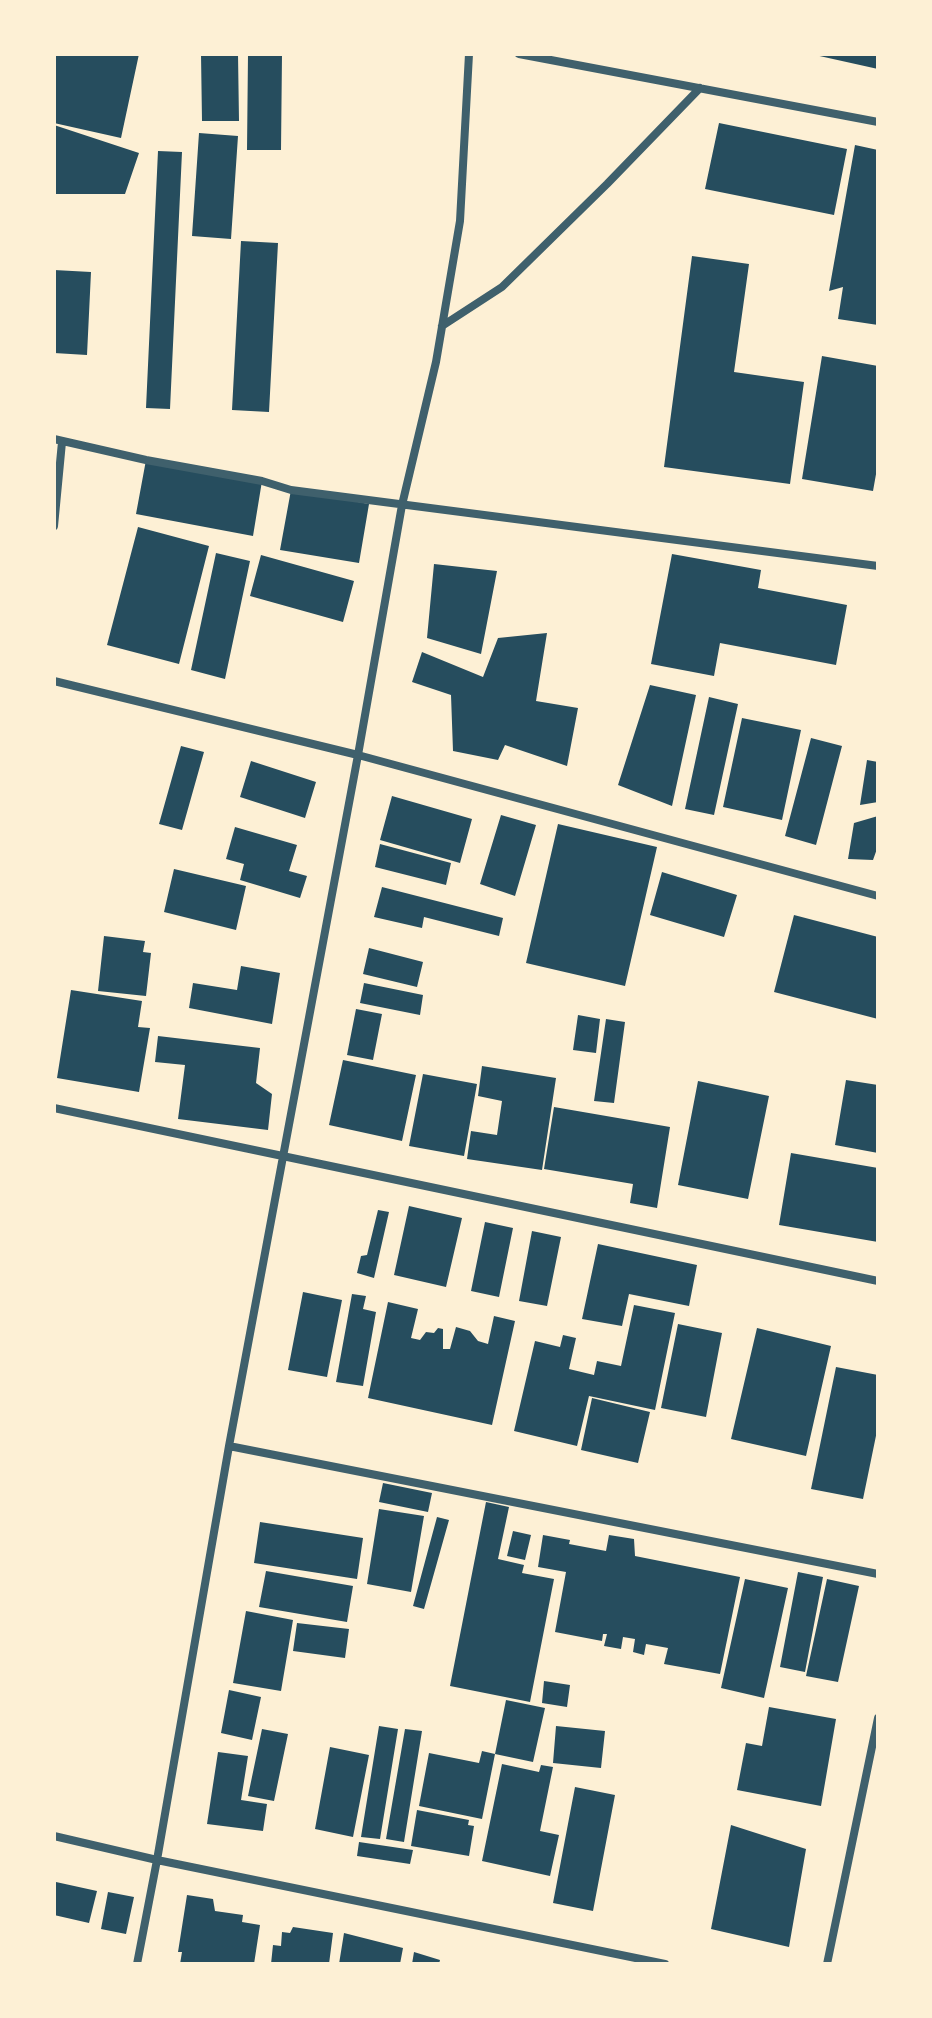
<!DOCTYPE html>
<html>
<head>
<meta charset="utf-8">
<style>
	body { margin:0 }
	#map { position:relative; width:932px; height:2018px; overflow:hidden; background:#fdf0d5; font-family:Commissioner,sans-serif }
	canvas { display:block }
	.frame { position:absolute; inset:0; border:56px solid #fdf0d5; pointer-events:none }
</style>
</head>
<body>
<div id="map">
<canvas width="932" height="2018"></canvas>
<div class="frame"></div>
</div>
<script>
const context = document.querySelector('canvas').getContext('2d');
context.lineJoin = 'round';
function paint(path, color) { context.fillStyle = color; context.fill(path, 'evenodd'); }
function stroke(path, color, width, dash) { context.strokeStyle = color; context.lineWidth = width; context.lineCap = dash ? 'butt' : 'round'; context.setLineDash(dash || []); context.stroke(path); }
const building = new Path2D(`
	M 54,54 L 139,54 L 121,138 L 54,123 Z
	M 201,54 L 238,54 L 239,121 L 202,121 Z
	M 248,54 L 282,54 L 281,150 L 247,150 Z
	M 816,54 L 878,54 L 878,69 L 815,55 Z
	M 719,123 L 847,149 L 834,215 L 705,189 Z
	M 54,125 L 139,153 L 125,194 L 54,194 Z
	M 199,133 L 238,136 L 231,239 L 192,236 Z
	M 855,145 L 878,150 L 878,325 L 838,319 L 843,287 L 829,291 Z
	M 158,151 L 182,152 L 170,409 L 146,408 Z
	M 241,241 L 278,243 L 269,412 L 232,410 Z
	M 692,256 L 749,264 L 734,372 L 804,382 L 790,484 L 664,467 Z
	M 54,270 L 91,272 L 87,355 L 54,353 Z
	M 822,356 L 878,366 L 878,463 L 873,491 L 802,479 Z
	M 146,460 L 262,481 L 253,536 L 136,514 Z
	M 291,490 L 369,504 L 359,563 L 280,550 Z
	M 138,527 L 209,546 L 179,664 L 107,645 Z
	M 216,553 L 250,561 L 225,679 L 191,670 Z
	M 672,554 L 761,570 L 758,588 L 847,605 L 836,665 L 720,643 L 714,676 L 651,664 Z
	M 261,555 L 354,581 L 343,622 L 250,596 Z
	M 434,564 L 497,571 L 481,654 L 427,638 Z
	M 547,633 L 536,701 L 578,708 L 567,766 L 505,745 L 498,760 L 453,751 L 451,695 L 412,682 L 422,652 L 483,677 L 498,638 Z
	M 650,685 L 696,695 L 672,806 L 618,785 Z
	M 709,697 L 738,704 L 714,815 L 685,809 Z
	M 742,718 L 801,730 L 782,820 L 723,807 Z
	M 811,738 L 842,746 L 816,845 L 785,836 Z
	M 181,746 L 204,752 L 182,830 L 159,824 Z
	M 867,760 L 878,762 L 878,802 L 860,805 Z
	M 251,761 L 316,782 L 305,818 L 240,797 Z
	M 392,796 L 472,819 L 460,863 L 380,840 Z
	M 501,815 L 536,825 L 515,896 L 480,884 Z
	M 878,816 L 878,846 L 873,860 L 848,859 L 854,823 Z
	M 558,824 L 657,847 L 625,986 L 526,963 Z
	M 235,827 L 297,845 L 289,871 L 307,876 L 300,898 L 240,880 L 244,864 L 226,859 Z
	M 380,844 L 451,863 L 446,885 L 375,867 Z
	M 174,869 L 246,886 L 236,930 L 164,912 Z
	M 662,872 L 737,895 L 724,937 L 650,915 Z
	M 382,887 L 503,918 L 499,936 L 424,917 L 422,928 L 374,917 Z
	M 794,915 L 878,937 L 878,1019 L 774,992 Z
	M 104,936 L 145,941 L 143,952 L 151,953 L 146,996 L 98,991 Z
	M 369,948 L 423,962 L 417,987 L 363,974 Z
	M 241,966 L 280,973 L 272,1024 L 189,1008 L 193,983 L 237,990 Z
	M 364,983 L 423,995 L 420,1015 L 360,1003 Z
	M 71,990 L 142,1001 L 138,1027 L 150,1028 L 139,1092 L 57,1078 Z
	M 356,1009 L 382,1014 L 373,1060 L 347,1055 Z
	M 578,1015 L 600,1019 L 596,1053 L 573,1050 Z
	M 606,1019 L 625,1022 L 614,1103 L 594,1101 Z
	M 158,1036 L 260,1048 L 256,1083 L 272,1094 L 268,1130 L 178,1119 L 185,1065 L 155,1062 Z
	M 343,1060 L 416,1075 L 402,1141 L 329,1125 Z
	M 482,1066 L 556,1078 L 542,1170 L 467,1159 L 471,1131 L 497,1135 L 502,1101 L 478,1096 Z
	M 423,1074 L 477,1084 L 464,1156 L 409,1146 Z
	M 846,1080 L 878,1085 L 878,1153 L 835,1145 Z
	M 698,1081 L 769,1096 L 748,1199 L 678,1185 Z
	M 554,1107 L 670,1127 L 657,1208 L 630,1203 L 633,1184 L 544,1169 Z
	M 791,1153 L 878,1168 L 878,1242 L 779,1225 Z
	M 409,1206 L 462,1218 L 446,1287 L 394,1275 Z
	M 378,1210 L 389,1212 L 374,1278 L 357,1273 L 361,1256 L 367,1255 Z
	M 485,1222 L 513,1228 L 499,1297 L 471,1291 Z
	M 532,1231 L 561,1237 L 547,1306 L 519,1301 Z
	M 598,1244 L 697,1265 L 689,1306 L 629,1294 L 622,1326 L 582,1319 Z
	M 303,1292 L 342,1300 L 327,1377 L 288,1370 Z
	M 352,1294 L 366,1296 L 363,1309 L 376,1312 L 363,1386 L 336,1382 Z
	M 388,1302 L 418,1309 L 411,1338 L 420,1340 L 426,1332 L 434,1333 L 438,1328 L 443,1329 L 443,1349 L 450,1349 L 456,1327 L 470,1331 L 478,1341 L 488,1344 L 494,1316 L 515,1321 L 492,1425 L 368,1398 Z
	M 634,1305 L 675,1313 L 655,1410 L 589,1396 L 577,1446 L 514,1431 L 535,1341 L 560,1347 L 563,1335 L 576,1338 L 569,1369 L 594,1375 L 597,1361 L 621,1366 Z
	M 678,1324 L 722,1333 L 706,1417 L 661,1408 Z
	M 757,1328 L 831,1346 L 806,1456 L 731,1439 Z
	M 836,1367 L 878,1375 L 878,1426 L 863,1499 L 811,1489 Z
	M 592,1398 L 650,1412 L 638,1463 L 581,1450 Z
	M 383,1483 L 432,1493 L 428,1512 L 379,1502 Z
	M 486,1502 L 509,1507 L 498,1559 L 524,1565 L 522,1573 L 554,1579 L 530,1702 L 450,1686 Z
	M 379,1509 L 424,1516 L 411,1592 L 367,1584 Z
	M 437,1517 L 449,1520 L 424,1609 L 413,1606 Z
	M 260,1522 L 363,1538 L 357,1579 L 254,1563 Z
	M 513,1531 L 531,1535 L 525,1560 L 507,1556 Z
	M 543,1535 L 570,1540 L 569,1544 L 606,1551 L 609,1535 L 634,1539 L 635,1556 L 740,1577 L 720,1674 L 664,1664 L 668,1648 L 646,1644 L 644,1655 L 633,1652 L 635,1639 L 623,1637 L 621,1649 L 604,1646 L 607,1634 L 603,1634 L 602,1641 L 555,1632 L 566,1572 L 538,1567 Z
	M 266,1571 L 353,1586 L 347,1622 L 259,1607 Z
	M 798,1572 L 823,1577 L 805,1672 L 780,1667 Z
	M 745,1579 L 788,1588 L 764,1698 L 721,1688 Z
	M 827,1579 L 859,1586 L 838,1682 L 806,1676 Z
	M 246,1611 L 293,1620 L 281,1691 L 233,1683 Z
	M 297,1623 L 349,1629 L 345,1658 L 293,1651 Z
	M 544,1681 L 570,1685 L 567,1707 L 542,1703 Z
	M 229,1690 L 261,1697 L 252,1740 L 221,1733 Z
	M 506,1700 L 545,1708 L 533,1762 L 495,1754 Z
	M 769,1707 L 836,1719 L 821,1806 L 737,1790 L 746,1743 L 762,1746 Z
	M 379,1726 L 398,1729 L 380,1839 L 361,1837 Z
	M 556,1726 L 605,1731 L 601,1768 L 553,1763 Z
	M 262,1729 L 288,1734 L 274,1801 L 248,1796 Z
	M 405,1729 L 422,1731 L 404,1842 L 386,1839 Z
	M 330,1747 L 369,1755 L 353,1837 L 315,1829 Z
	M 482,1751 L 495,1754 L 482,1819 L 419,1806 L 429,1753 L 479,1763 Z
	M 218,1752 L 248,1756 L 241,1800 L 267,1804 L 263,1831 L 207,1824 Z
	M 502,1764 L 539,1772 L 541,1765 L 553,1767 L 540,1831 L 559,1835 L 550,1876 L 482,1861 Z
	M 575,1787 L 615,1795 L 593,1911 L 553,1903 Z
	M 417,1810 L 469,1820 L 468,1825 L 474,1826 L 469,1856 L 411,1846 Z
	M 731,1825 L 806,1849 L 789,1947 L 711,1929 Z
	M 359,1842 L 413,1850 L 410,1864 L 357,1856 Z
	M 56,1882 L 97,1891 L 89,1923 L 54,1915 Z
	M 108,1892 L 134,1897 L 126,1934 L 101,1929 Z
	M 187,1895 L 213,1899 L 215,1911 L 243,1915 L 242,1922 L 260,1925 L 254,1964 L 243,1962 L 243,1964 L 180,1964 L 182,1952 L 178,1952 Z
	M 293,1927 L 333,1933 L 329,1964 L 271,1964 L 273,1945 L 281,1946 L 282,1932 L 290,1933 Z
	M 344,1933 L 403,1948 L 400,1964 L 339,1964 Z
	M 414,1952 L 440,1960 L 439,1964 L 412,1964 Z`);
const minor = new Path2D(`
	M 519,54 L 878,122
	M 442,326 L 502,287 L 607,184 L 700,88
	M 54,439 L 146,460 L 262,481 L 291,490 L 878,566
	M 54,526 L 62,442
	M 54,681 L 358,755 L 878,896
	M 54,1108 L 878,1281
	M 229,1446 L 878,1574
	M 54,1836 L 157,1860 L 665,1964
	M 137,1964 L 157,1860 L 229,1446 L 358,755 L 402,505 L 436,362 L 460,221 L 469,54
	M 827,1964 L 878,1718`);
paint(building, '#264d5e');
stroke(minor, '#3f606c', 8);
</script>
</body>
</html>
